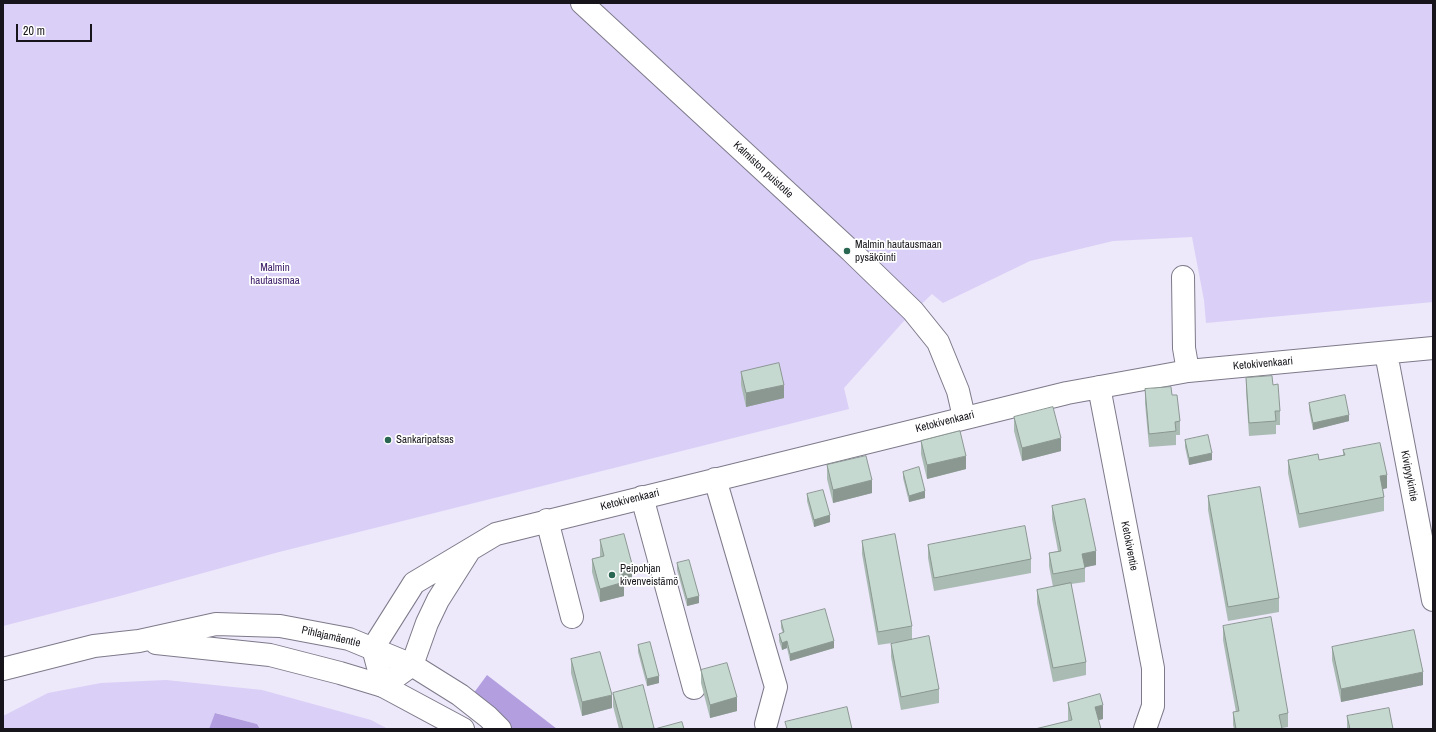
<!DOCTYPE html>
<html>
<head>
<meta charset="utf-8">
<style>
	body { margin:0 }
	#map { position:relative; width:1436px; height:732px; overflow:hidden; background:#ede8fa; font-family:"Archivo Narrow",sans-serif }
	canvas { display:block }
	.frame { position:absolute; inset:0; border:4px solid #17151b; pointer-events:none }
	.scale { position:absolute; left:16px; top:24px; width:76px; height:18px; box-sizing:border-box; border:2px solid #17151b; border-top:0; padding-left:5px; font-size:12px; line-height:14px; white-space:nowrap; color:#17151b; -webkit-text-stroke:3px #fff; paint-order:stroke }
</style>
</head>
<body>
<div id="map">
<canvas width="1436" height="732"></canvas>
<div class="frame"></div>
<div class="scale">20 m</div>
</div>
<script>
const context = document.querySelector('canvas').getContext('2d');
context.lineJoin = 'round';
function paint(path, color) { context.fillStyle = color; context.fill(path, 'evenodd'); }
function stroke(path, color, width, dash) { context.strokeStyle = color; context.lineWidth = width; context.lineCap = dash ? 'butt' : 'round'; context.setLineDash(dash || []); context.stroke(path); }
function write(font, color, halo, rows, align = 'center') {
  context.font = font + ' "Archivo Narrow",sans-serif'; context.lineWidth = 3.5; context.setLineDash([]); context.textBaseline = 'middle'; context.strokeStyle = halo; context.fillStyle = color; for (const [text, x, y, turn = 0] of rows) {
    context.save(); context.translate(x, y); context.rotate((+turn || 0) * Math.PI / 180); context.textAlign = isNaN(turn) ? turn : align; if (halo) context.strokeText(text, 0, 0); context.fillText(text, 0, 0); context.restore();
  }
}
const green = new Path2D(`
	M 3,3 L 1433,3 L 1433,302 L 1206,323 L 1204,300 L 1192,237 L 1113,241 L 1030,261 L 943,303 L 932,294 L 903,322 L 844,388 L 849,409 L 279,552 L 120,596 L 3,626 Z
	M 166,680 L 262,690 L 371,720 L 388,729 L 260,729 L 257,724 L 216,713 L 209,729 L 3,729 L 3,716 L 48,693 L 101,683 Z`);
const forest = new Path2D(`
	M 487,675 L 557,729 L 513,729 L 473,694 Z
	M 215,713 L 257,724 L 260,729 L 209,729 Z`);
const minor = new Path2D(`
	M 582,3 L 851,251 L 913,311 L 938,342 L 958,391 L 964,417
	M 1183,277 L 1184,348 L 1188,371
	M 1386,353 L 1433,600
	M 1099,387 L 1153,668 L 1153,706 L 1145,729
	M 715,479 L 776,687 L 766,724
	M 642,497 L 694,688
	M 547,520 L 572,617
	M 469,551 L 438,600 L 427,623 L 412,665 L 383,686 L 373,648 L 414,583 L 496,534 L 1067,393 L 1188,371 L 1433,348`);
const major = new Path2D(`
	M 156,643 L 270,655 L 340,673 L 383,686 L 463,729
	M 3,669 L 94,646 L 139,641 L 216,624 L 280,626 L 349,639 L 412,665 L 460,695 L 488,717 L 500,729`);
const wall = new Path2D(`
	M 741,372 L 784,398 L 746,407 L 741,385 Z
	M 1246,378 L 1273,385 L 1280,411 L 1280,425 L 1276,425 L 1276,434 L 1249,436 L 1246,391 Z
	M 1145,389 L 1172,395 L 1180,421 L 1180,435 L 1176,435 L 1176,445 L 1149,447 L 1145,403 Z
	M 1309,403 L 1349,421 L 1313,430 L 1309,410 Z
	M 1014,417 L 1061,451 L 1022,461 L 1014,431 Z
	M 1185,440 L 1212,460 L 1189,465 L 1185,447 Z
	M 921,441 L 966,469 L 927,479 L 921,454 Z
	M 1343,450 L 1387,488 L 1383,489 L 1384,497 L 1384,511 L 1299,528 L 1288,473 L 1288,460 L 1319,460 L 1343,455 Z
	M 827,465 L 872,493 L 833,503 L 827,479 Z
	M 903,472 L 925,498 L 909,502 L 903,478 Z
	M 807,494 L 830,522 L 814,527 L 807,501 Z
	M 1208,496 L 1279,598 L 1279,612 L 1228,621 L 1208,510 Z
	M 1052,506 L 1096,565 L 1085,567 L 1085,582 L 1071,584 L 1086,662 L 1086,675 L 1053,682 L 1037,603 L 1037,590 L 1053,587 L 1049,566 L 1049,553 L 1058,551 L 1052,519 Z
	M 600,540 L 632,578 L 624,580 L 624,596 L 600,602 L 592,572 L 592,559 L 600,557 Z
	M 862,541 L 912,626 L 912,639 L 939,689 L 939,703 L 901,710 L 891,657 L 891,644 L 912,640 L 878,645 L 862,554 Z
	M 928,545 L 1031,559 L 1031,573 L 934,591 L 928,558 Z
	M 677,563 L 699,603 L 687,606 L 677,570 Z
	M 781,621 L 834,648 L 790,661 L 787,648 L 782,650 L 779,641 L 779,634 L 783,633 L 781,628 Z
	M 1223,626 L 1288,713 L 1288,727 L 1282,728 L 1282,729 L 1234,729 L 1233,725 L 1233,712 L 1236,712 L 1223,640 Z
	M 638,645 L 659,683 L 647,686 L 638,652 Z
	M 1332,647 L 1423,685 L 1341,702 L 1332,660 Z
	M 571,659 L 612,708 L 582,716 L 571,673 Z
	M 701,670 L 737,711 L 710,718 L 701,683 Z
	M 613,693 L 654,729 L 619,729 L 613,706 Z
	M 1068,703 L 1103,719 L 1098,720 L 1068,720 Z
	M 1347,716 L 1393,729 L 1347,729 Z`);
const shadedWall = new Path2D(`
	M 784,385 L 784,398 L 746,407 L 746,393 Z
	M 1349,415 L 1349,421 L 1313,430 L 1313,423 Z
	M 1061,438 L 1061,451 L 1022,461 L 1022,448 Z
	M 1212,453 L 1212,460 L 1189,465 L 1189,458 Z
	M 966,456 L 966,469 L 927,479 L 927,465 Z
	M 1387,475 L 1387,488 L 1380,490 L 1380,476 Z
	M 872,480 L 872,493 L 833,503 L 833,490 Z
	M 925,491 L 925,498 L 909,502 L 909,496 Z
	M 830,515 L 830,522 L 814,527 L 814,520 Z
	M 1096,551 L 1096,565 L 1082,568 L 1082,554 Z
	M 632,564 L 632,578 L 620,581 L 620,567 Z
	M 624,582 L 624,596 L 600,602 L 600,589 Z
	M 699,596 L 699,603 L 687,606 L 687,599 Z
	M 787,641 L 787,648 L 782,650 L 782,643 Z
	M 834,641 L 834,648 L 790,661 L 790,654 Z
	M 1423,672 L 1423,685 L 1341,702 L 1341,689 Z
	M 659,676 L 659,683 L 647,686 L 647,679 Z
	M 612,695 L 612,708 L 582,716 L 582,702 Z
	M 737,697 L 737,711 L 710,718 L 710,705 Z
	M 1103,705 L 1103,719 L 1095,721 L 1095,707 Z`);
const building = new Path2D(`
	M 779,363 L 784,385 L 746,393 L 741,372 Z
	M 1272,376 L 1273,385 L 1278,384 L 1280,411 L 1275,411 L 1276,421 L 1249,423 L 1246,378 Z
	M 1171,387 L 1172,395 L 1177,395 L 1180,421 L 1175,422 L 1176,431 L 1149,434 L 1145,389 Z
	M 1345,395 L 1349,415 L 1313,423 L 1309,403 Z
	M 1053,407 L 1061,438 L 1022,448 L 1014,417 Z
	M 960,431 L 966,456 L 927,465 L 921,441 Z
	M 1208,435 L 1212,453 L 1189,458 L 1185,440 Z
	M 1380,443 L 1387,475 L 1380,476 L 1384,497 L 1299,514 L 1288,460 L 1318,454 L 1319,460 L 1345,455 L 1343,450 Z
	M 866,456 L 872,480 L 833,490 L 827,465 Z
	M 919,467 L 925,491 L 909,496 L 903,472 Z
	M 1260,487 L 1279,598 L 1228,607 L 1208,496 Z
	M 823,490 L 830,515 L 814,520 L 807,494 Z
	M 1085,499 L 1096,551 L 1082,554 L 1085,568 L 1053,574 L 1049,553 L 1061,551 L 1052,506 Z
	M 1025,526 L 1031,559 L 934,578 L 928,545 Z
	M 624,534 L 632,564 L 620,567 L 624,582 L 600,589 L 592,559 L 604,556 L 600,540 Z
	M 895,534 L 912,626 L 878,632 L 862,541 Z
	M 689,560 L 699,596 L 687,599 L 677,563 Z
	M 1071,583 L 1086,662 L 1053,668 L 1037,590 Z
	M 825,609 L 834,641 L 790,654 L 787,641 L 782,643 L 779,634 L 784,632 L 781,621 Z
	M 1271,617 L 1288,713 L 1279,715 L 1282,729 L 1236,729 L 1233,712 L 1239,711 L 1223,626 Z
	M 1414,630 L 1423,672 L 1341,689 L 1332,647 Z
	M 929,636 L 939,689 L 901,697 L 891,644 Z
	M 650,642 L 659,676 L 647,679 L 638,645 Z
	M 600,652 L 612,695 L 582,702 L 571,659 Z
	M 727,663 L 737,697 L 710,705 L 701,670 Z
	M 643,685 L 654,728 L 650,729 L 623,729 L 613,693 Z
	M 1100,694 L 1103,705 L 1095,707 L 1101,729 L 1035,729 L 1072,720 L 1068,703 Z
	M 847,707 L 852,729 L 787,729 L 785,722 Z
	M 1389,708 L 1393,729 L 1350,729 L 1347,716 Z
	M 682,722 L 684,729 L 655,729 Z`);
const markers = [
	[847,251,4,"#2a6753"],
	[388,440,4,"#2a6753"],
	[612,575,4,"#2a6753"]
];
const streetNames = [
	["Kalmiston puistotie",763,170,43],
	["Ketokivenkaari",1263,364,-5],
	["Ketokivenkaari",945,422,-14],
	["Kivipyykintie",1409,476,79],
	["Ketokivenkaari",630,500,-14],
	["Ketokiventie",1129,546,79],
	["Pihlajamäentie",331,637,13]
];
const poiNames = [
	["Malmin hautausmaan",855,245],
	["pysäköinti",855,258],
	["Sankaripatsas",396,440],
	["Peipohjan",620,569],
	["kivenveistämö",620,582]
];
const parkNames = [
	["Malmin",275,268],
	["hautausmaa",275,281]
];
paint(green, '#dacff7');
paint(forest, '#b39fe0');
stroke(minor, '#7e7a8a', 24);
stroke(major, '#7e7a8a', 24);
stroke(minor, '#fff', 22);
stroke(major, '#fff', 22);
paint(wall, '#aabbb4');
paint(shadedWall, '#8b9892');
paint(building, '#c6d9d1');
stroke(building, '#8b9892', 1);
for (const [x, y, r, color] of markers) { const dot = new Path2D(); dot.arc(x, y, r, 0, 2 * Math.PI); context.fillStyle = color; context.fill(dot); stroke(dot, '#fff', 1.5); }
write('11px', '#17151b', '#fff', streetNames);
write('11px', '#17151b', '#fff', poiNames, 'left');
write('11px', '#3f206b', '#fff', parkNames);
</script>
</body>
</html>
